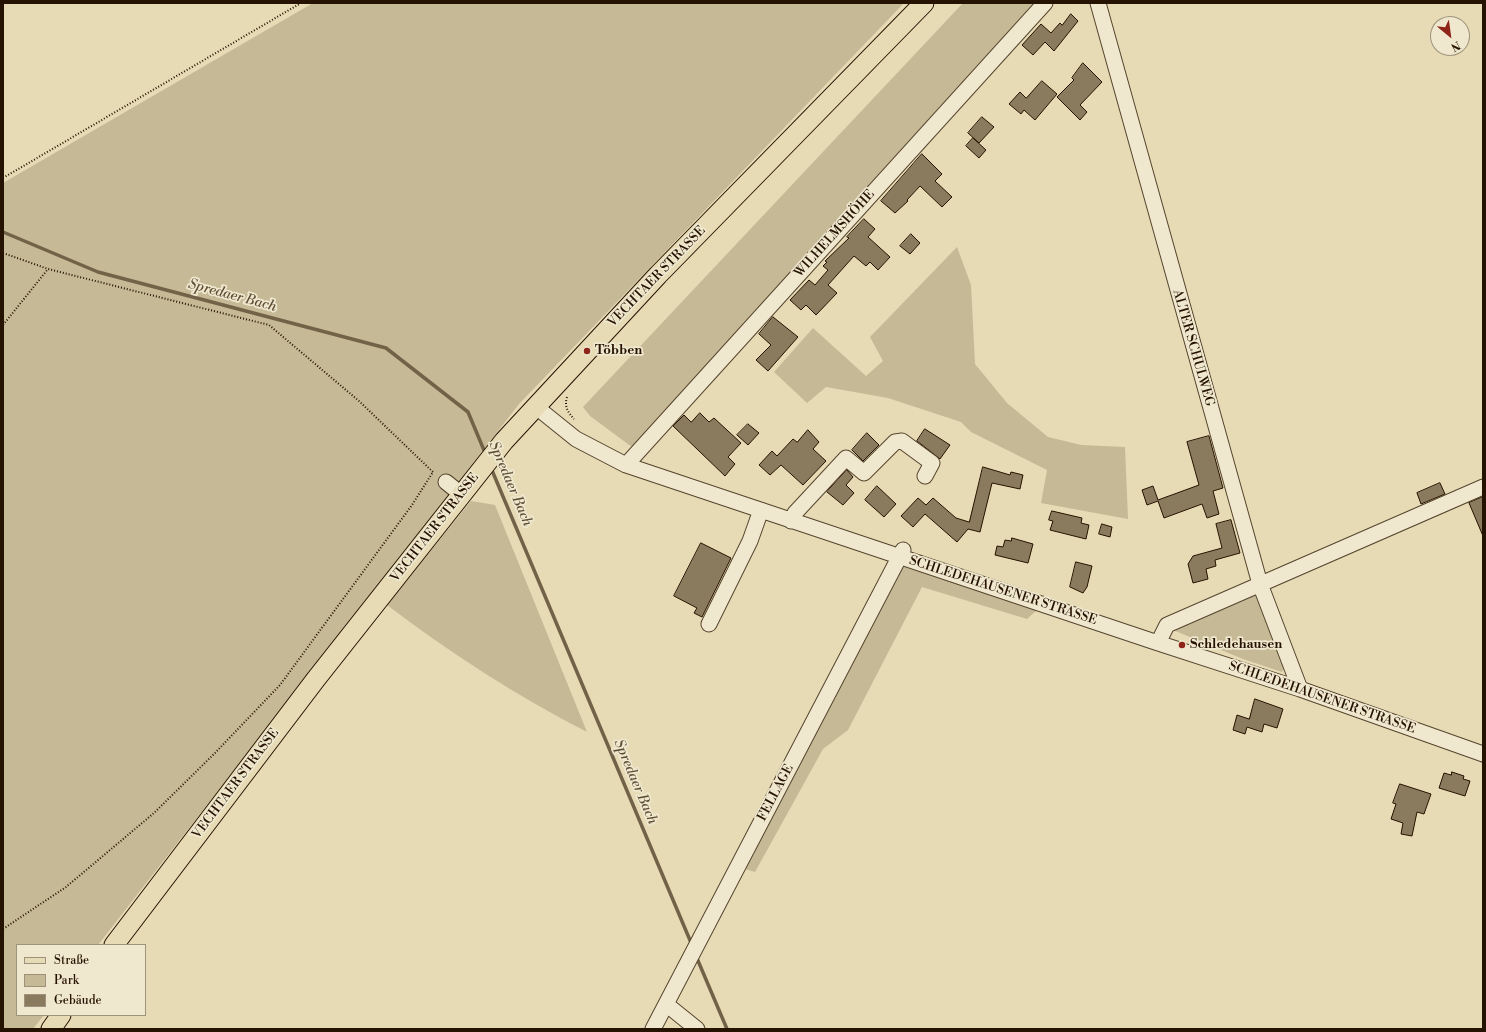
<!DOCTYPE html>
<html>
<head>
<meta charset="utf-8">
<style>
	body { margin:0 }
	#map { position:relative; width:1486px; height:1032px; overflow:hidden; background:#e6dbb5; font-family:"Libre Bodoni",serif }
	canvas { display:block }
	.frame { position:absolute; inset:0; border:4px solid #261200; pointer-events:none }
	.legend { position:absolute; left:16px; top:944px; width:130px; height:72px; box-sizing:border-box; background:#efe8cf; border:1px solid #9f927c; margin:0; padding:5px 7px; list-style:none; font-size:12px; color:#261200 }
	.legend li { display:flex; align-items:center; gap:8px; height:20px }
	.legend b { width:20px; border:1px solid #9f927c }
	.north { position:absolute; left:1430px; top:16px; width:40px; height:40px; box-sizing:border-box; background:#efe8cf; border:1px solid #9f927c; border-radius:50%; rotate:151deg; font-size:11px; font-weight:700; line-height:16px; text-align:center; color:#261200 }
	.north::after { content:''; display:block; margin:auto; width:14px; height:18px; background:#8f2418; clip-path:polygon(50% 0,100% 100%,50% 72%,0 100%) }
</style>
</head>
<body>
<div id="map">
<canvas width="1486" height="1032"></canvas>
<div class="frame"></div>
<ul class="legend">
<li><b style="height:5px;background:#e6dbb5"></b>Straße</li>
<li><b style="height:11px;background:#c5b996"></b>Park</li>
<li><b style="height:11px;background:#8a7b5e"></b>Gebäude</li>
</ul>
<div class="north">N</div>
</div>
<script>
const context = document.querySelector('canvas').getContext('2d');
context.lineJoin = 'round';
function paint(path, color) { context.fillStyle = color; context.fill(path, 'evenodd'); }
function stroke(path, color, width, dash) { context.strokeStyle = color; context.lineWidth = width; context.lineCap = dash ? 'butt' : 'round'; context.setLineDash(dash || []); context.stroke(path); }
function write(font, color, halo, rows, align = 'center') {
  context.font = font + ' "Libre Bodoni",serif'; context.lineWidth = 3.5; context.setLineDash([]); context.textBaseline = 'middle'; context.strokeStyle = halo; context.fillStyle = color; for (const [text, x, y, turn = 0] of rows) {
    context.save(); context.translate(x, y); context.rotate((+turn || 0) * Math.PI / 180); context.textAlign = isNaN(turn) ? turn : align; if (halo) context.strokeText(text, 0, 0); context.fillText(text, 0, 0); context.restore();
  }
}
const green = new Path2D(`
	M 313,3 L 904,3 L 519,404 L 98,945 L 17,945 L 17,1015 L 44,1015 L 33,1029 L 3,1029 L 3,183 Z
	M 963,3 L 1036,3 L 632,447 L 590,416 L 583,407 Z
	M 957,247 L 971,285 L 975,364 L 1007,403 L 1048,437 L 1081,445 L 1125,447 L 1128,519 L 1041,503 L 1047,470 L 971,432 L 961,422 L 888,398 L 826,387 L 807,403 L 774,372 L 813,328 L 866,376 L 883,361 L 870,337 Z
	M 471,501 L 495,505 L 587,732 C 517,696 450,653 387,605 Z
	M 902,566 L 1037,610 L 1027,619 L 922,587 L 848,730 L 823,749 L 755,872 L 745,869 Z
	M 1260,590 L 1285,665 L 1282,672 L 1243,659 L 1173,630 Z`);
const stream = new Path2D(`
	M 3,232 L 98,272 L 386,348 L 468,412 L 486,455
	M 491,468 L 692,945
	M 696,956 L 727,1029`);
const building = new Path2D(`
	M 1071,14 L 1078,21 L 1054,51 L 1045,42 L 1033,55 L 1022,45 L 1041,24 L 1051,33 L 1060,23 L 1062,25 Z
	M 1083,63 L 1102,82 L 1080,105 L 1087,112 L 1080,120 L 1057,97 L 1074,80 L 1072,78 Z
	M 1042,81 L 1057,94 L 1035,120 L 1024,110 L 1021,114 L 1009,104 L 1020,92 L 1026,98 Z
	M 982,117 L 994,127 L 979,143 L 968,133 Z
	M 973,138 L 986,150 L 979,158 L 966,146 Z
	M 922,154 L 942,174 L 935,181 L 952,197 L 942,207 L 920,186 L 907,200 L 908,201 L 895,213 L 881,201 Z
	M 864,219 L 875,229 L 868,237 L 890,257 L 878,270 L 870,262 L 866,266 L 854,256 L 828,285 L 837,293 L 816,315 L 806,305 L 801,310 L 790,300 L 809,280 L 815,285 L 828,270 L 823,266 L 827,262 L 825,261 L 849,238 L 847,237 Z
	M 911,234 L 920,243 L 910,254 L 900,246 Z
	M 773,317 L 798,337 L 768,371 L 756,360 L 771,345 L 759,334 Z
	M 700,413 L 709,422 L 714,418 L 741,443 L 728,457 L 735,464 L 725,476 L 673,426 L 684,415 L 691,422 Z
	M 748,424 L 759,433 L 748,445 L 737,435 Z
	M 925,429 L 950,445 L 940,459 L 917,441 Z
	M 808,430 L 819,442 L 813,449 L 826,461 L 803,485 L 781,465 L 770,475 L 759,465 L 772,451 L 777,456 L 793,439 L 797,442 Z
	M 867,433 L 879,445 L 863,461 L 852,450 Z
	M 1209,436 L 1223,488 L 1213,491 L 1219,514 L 1207,518 L 1202,504 L 1164,518 L 1158,501 L 1147,505 L 1142,490 L 1153,486 L 1158,500 L 1199,485 L 1187,442 Z
	M 983,467 L 1010,475 L 1011,472 L 1023,475 L 1020,489 L 992,483 L 980,532 L 968,529 L 957,542 L 925,514 L 913,527 L 901,516 L 918,498 L 926,505 L 933,498 L 956,518 L 969,522 Z
	M 847,470 L 853,477 L 846,485 L 854,493 L 843,505 L 827,492 Z
	M 1440,483 L 1445,494 L 1421,504 L 1417,493 Z
	M 877,486 L 896,504 L 884,517 L 865,500 Z
	M 1483,497 L 1483,536 L 1469,503 Z
	M 1052,511 L 1082,518 L 1081,523 L 1089,525 L 1086,539 L 1050,530 L 1053,521 L 1049,520 Z
	M 1231,520 L 1240,553 L 1215,560 L 1216,566 L 1206,569 L 1208,579 L 1193,583 L 1188,564 L 1193,556 L 1222,548 L 1216,524 Z
	M 1102,524 L 1112,527 L 1110,537 L 1099,534 Z
	M 1012,538 L 1033,544 L 1028,563 L 995,555 L 997,546 L 1003,547 L 1005,540 L 1011,541 Z
	M 701,543 L 731,558 L 702,617 L 694,613 L 697,608 L 674,596 Z
	M 1076,562 L 1092,566 L 1087,587 L 1083,593 L 1070,587 Z
	M 1255,699 L 1283,709 L 1277,728 L 1264,724 L 1262,732 L 1247,727 L 1245,734 L 1233,730 L 1237,715 L 1249,719 Z
	M 1452,772 L 1464,776 L 1463,779 L 1470,781 L 1465,796 L 1439,788 L 1444,773 L 1451,775 Z
	M 1400,784 L 1431,794 L 1424,814 L 1417,812 L 1412,836 L 1401,834 L 1403,823 L 1391,819 L 1396,804 L 1393,803 Z`);
const path = new Path2D(`
	M 3,178 L 301,3
	M 3,253 L 48,269 L 269,325 L 359,401 L 434,473
	M 3,325 L 48,269
	M 567,397 C 564,407 568,412 574,419
	M 3,929 L 66,887 L 154,813 L 215,753 L 280,685 L 412,505 L 433,472`);
const minor = new Path2D(`
	M 1098,3 L 1260,584 L 1300,689
	M 535,406 L 576,439 L 626,465 L 1158,643 L 1300,689 L 1483,754
	M 626,465 L 1045,3
	M 446,482 L 456,490
	M 791,521 L 795,513 L 846,458 L 864,473 L 895,442 L 902,441 L 932,463 L 925,476
	M 709,624 L 750,541 L 761,510
	M 1158,643 L 1167,625 L 1483,487
	M 666,1004 L 697,1029
	M 653,1029 L 903,550`);
const major = new Path2D(`
	M 114,945 L 316,679 L 504,441 L 658,275 L 924,3
	M 51,1029 L 61,1015`);
const markers = [
	[587,351,4,"#8f2418"],
	[1182,645,4,"#8f2418"]
];
const streetNames = [
	["WILHELMSHÖHE",835,234,-48],
	["VECHTAER STRASSE",657,277,-46],
	["ALTER SCHULWEG",1193,348,74],
	["VECHTAER STRASSE",435,528,-52],
	["SCHLEDEHAUSENER STRASSE",1003,591,18],
	["SCHLEDEHAUSENER STRASSE",1322,698,19],
	["VECHTAER STRASSE",236,784,-53],
	["FELLAGE",776,793,-62]
];
const poiNames = [
	["Többen",595,351],
	["Schledehausen",1190,645]
];
const waterNames = [
	["Spredaer Bach",232,296,15],
	["Spredaer Bach",510,484,67],
	["Spredaer Bach",635,782,67]
];
paint(green, '#c5b996');
stroke(stream, '#726247', 3.5);
paint(building, '#8a7b5e');
stroke(building, '#261200', 1);
stroke(minor, '#56442d', 17);
stroke(major, '#261200', 21);
stroke(path, '#261200', 2, [1, 2]);
stroke(minor, '#efe8cf', 15);
stroke(major, '#e6dbb5', 19);
for (const [x, y, r, color] of markers) { const dot = new Path2D(); dot.arc(x, y, r, 0, 2 * Math.PI); context.fillStyle = color; context.fill(dot); stroke(dot, '#efe8cf', 1.5); }
write('13px', '#261200', '#efe8cf', streetNames);
write('bold 13px', '#261200', '#efe8cf', poiNames, 'left');
write('italic 14px', '#5f4e36', '#efe8cf', waterNames);
</script>
</body>
</html>
